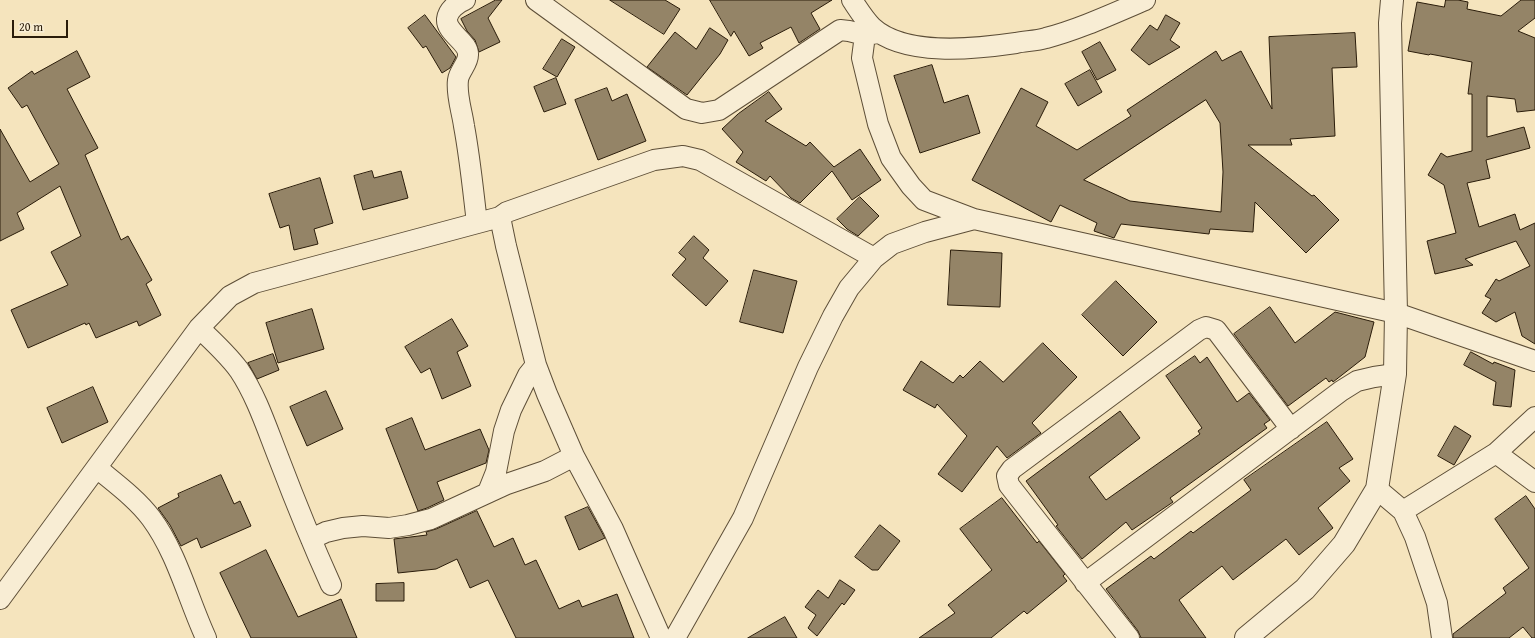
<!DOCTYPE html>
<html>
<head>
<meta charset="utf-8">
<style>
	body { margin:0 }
	#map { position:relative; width:1535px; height:638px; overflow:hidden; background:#f5e4bd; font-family:"Gentium Book Plus",serif }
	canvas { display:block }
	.scale { position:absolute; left:12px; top:20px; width:56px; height:18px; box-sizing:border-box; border:2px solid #2a1c0a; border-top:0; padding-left:5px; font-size:12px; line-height:14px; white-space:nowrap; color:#2a1c0a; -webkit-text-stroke:3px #f8edd4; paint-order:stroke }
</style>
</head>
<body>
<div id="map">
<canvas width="1535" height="638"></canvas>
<div class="scale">20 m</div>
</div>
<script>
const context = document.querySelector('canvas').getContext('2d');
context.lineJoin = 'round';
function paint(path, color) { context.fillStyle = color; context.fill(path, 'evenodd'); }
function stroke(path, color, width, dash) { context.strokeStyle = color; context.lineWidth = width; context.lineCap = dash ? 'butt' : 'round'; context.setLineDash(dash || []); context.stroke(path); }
const building = new Path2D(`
	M 496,0 L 502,0 L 488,18 L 500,42 L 479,52 L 475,40 L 467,31 L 461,19 Z
	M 610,0 L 665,0 L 680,9 L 664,34 Z
	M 710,0 L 832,0 L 811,13 L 820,29 L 799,43 L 791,27 L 760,43 L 763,48 L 749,56 L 734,31 L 731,36 Z
	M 1446,0 L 1458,0 L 1468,2 L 1467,9 L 1501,16 L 1521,0 L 1535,0 L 1535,18 L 1518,31 L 1535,38 L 1535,110 L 1517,112 L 1515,99 L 1487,96 L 1487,137 L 1524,127 L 1530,148 L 1486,160 L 1490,178 L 1467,183 L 1479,227 L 1515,214 L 1520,230 L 1535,223 L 1535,344 L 1522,336 L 1515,312 L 1496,322 L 1482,313 L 1491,299 L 1485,296 L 1496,279 L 1499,281 L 1530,266 L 1516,241 L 1465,259 L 1473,265 L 1435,274 L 1427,241 L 1456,233 L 1444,185 L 1428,175 L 1441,153 L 1447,157 L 1472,151 L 1472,94 L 1468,94 L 1472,62 L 1430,54 L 1429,55 L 1408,51 L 1417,2 L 1444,7 Z
	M 425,15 L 456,57 L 450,68 L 442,73 L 426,46 L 423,48 L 408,28 Z
	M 1166,15 L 1180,23 L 1170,40 L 1180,47 L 1149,65 L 1131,50 L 1150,25 L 1157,30 Z
	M 710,28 L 728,40 L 720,54 L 687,95 L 647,67 L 675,32 L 696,49 Z
	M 1355,33 L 1357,67 L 1332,68 L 1335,136 L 1290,139 L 1292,145 L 1248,145 L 1312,196 L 1314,195 L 1339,220 L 1306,253 L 1255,202 L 1253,232 L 1210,229 L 1209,234 L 1121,224 L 1114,238 L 1094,231 L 1097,223 L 1060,205 L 1051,222 L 972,180 L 1021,88 L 1048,102 L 1036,126 L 1077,150 L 1131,116 L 1127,110 L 1216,51 L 1222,61 L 1241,51 L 1272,109 L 1269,37 ZM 1206,100 L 1220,123 L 1223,172 L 1221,212 L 1130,201 L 1084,180 Z
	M 562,39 L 575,47 L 557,77 L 543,69 Z
	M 1100,42 L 1116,70 L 1097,80 L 1082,52 Z
	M 77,51 L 90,77 L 67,89 L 98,148 L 85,155 L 121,240 L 128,236 L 152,280 L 146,284 L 161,315 L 139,326 L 137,321 L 96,338 L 89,323 L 86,325 L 85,323 L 28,348 L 11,310 L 68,285 L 51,252 L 81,236 L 60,186 L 17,213 L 24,229 L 0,241 L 0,129 L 30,182 L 59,164 L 27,105 L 22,108 L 8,88 L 32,71 L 34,74 Z
	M 932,65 L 944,103 L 968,95 L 980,133 L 920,153 L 894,76 Z
	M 1090,70 L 1102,92 L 1078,106 L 1065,84 Z
	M 556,78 L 566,104 L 544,112 L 534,87 Z
	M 607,88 L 612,101 L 627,94 L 646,141 L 598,160 L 575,100 Z
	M 769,92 L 782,109 L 765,121 L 806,146 L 810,142 L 834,167 L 860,149 L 881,180 L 852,200 L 832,171 L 800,203 L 791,198 L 770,176 L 766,181 L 736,162 L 743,152 L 722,129 L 738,114 Z
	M 372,171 L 374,178 L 401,171 L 408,198 L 363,210 L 354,176 Z
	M 320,178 L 333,223 L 314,229 L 318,244 L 294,250 L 289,225 L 280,228 L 269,194 Z
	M 860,197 L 879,216 L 858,236 L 847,229 L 837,219 Z
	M 694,236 L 709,250 L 703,258 L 728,281 L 706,306 L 672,275 L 686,259 L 679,253 Z
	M 951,250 L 1002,253 L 1000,307 L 948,305 Z
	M 754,270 L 797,281 L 783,333 L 740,322 Z
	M 1116,281 L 1157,322 L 1123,356 L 1082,315 Z
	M 1270,307 L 1295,343 L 1335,312 L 1374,322 L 1365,357 L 1333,382 L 1332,380 L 1329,382 L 1326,378 L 1288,406 L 1234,334 Z
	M 312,309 L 324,349 L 278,363 L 266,323 Z
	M 452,319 L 468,346 L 457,352 L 471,386 L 442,399 L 430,368 L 421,373 L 405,347 Z
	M 1043,343 L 1077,377 L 1032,423 L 1041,433 L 1007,458 L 997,446 L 962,492 L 938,474 L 967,436 L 937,404 L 935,408 L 903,390 L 921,361 L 953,383 L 960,375 L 963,378 L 980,361 L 1003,382 Z
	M 1471,352 L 1493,364 L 1494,362 L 1515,370 L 1511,407 L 1493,405 L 1496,382 L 1464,365 Z
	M 273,354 L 279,370 L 257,379 L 248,363 Z
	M 1195,356 L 1200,363 L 1207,357 L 1237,402 L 1249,393 L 1270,420 L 1264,424 L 1267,428 L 1170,498 L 1173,502 L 1132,530 L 1126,522 L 1082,559 L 1056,526 L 1058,525 L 1026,481 L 1120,411 L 1140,438 L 1089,477 L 1106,500 L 1200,434 L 1198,431 L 1202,428 L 1166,376 Z
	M 93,387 L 108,422 L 62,443 L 47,408 Z
	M 326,391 L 343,429 L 307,446 L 290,407 Z
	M 412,418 L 425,450 L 480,429 L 489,450 L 486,463 L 437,482 L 444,500 L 427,508 L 418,511 L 386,429 Z
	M 1327,422 L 1353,459 L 1339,468 L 1350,481 L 1318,508 L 1333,528 L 1299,555 L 1286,539 L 1233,580 L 1222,566 L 1179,600 L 1206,638 L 1141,638 L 1138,631 L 1106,589 L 1151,556 L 1154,559 L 1191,531 L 1193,533 L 1251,490 L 1244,480 Z
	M 1455,426 L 1471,436 L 1454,465 L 1438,456 Z
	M 221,475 L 234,504 L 240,501 L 251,526 L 201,548 L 197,538 L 181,546 L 170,525 L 158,508 L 179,497 L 178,494 Z
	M 1526,496 L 1535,509 L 1535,638 L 1532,638 L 1523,627 L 1509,638 L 1453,638 L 1453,634 L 1506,593 L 1503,588 L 1529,568 L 1495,519 Z
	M 1002,498 L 1037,543 L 1039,541 L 1065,574 L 1063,576 L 1067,581 L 1027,614 L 1024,611 L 991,638 L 919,638 L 955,613 L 948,605 L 992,570 L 960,529 Z
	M 588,507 L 605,538 L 579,550 L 565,517 Z
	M 477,511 L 494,547 L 513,538 L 525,565 L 536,560 L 559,609 L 579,600 L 582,607 L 617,594 L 634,638 L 516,638 L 488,580 L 470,588 L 457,559 L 436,569 L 398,573 L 394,539 L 427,535 L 426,532 L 436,529 Z
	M 880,525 L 900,541 L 878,570 L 872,570 L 855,557 Z
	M 266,550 L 298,617 L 341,599 L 357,638 L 251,638 L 220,573 Z
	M 840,580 L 855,590 L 844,605 L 842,603 L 817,636 L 808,628 L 816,615 L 805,607 L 818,590 L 828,598 Z
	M 404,583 L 404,601 L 376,601 L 376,584 Z
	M 785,617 L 797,638 L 748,638 Z`);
const minor = new Path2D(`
	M 465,0 C 457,3 448,10 447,19 C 446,33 469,42 468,55 C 468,64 459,71 458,80 C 456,95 462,111 464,126 C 470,158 473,190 477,223
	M 536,0 L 686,109 L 702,113 L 719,110 L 840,30 L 849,31 L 865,35
	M 852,0 C 858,9 864,19 872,27 C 904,57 975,49 1016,43 C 1025,41 1036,41 1046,38 C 1080,29 1112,14 1145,0
	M 878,33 L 865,35 L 862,58 L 878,124 L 891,158 L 911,186 L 924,200 L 974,219
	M 199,328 C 213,341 228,355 239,370 C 257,397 267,429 279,459 C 295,501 312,543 331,585
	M 1496,453 L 1535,482
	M 97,468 C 115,483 137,499 151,518 C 177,553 188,599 206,638
	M 1377,489 L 1403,511 L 1415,537 L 1437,603 L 1442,638
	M 488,492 L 496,472 L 504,431 L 511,410 L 528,375 L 536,365
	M 1403,511 L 1496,453 L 1535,417
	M 311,539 L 326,532 L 343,528 L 363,526 L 389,528 L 408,525 L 431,519 L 507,484 L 545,471 L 574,456
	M 1085,583 L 1341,391 L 1357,381 L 1374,377 L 1395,374
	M 0,599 L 199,328 L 230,296 L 254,283 L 500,217
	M 661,638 L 613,529 L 574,456 L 547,394 L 536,365 L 506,246 L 500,217 L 507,212 L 654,160 L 683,156 L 700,160 L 874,258
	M 675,638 L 743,518 L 808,367 L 833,316 L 849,288 L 874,258 L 892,244 L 925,232 L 974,219 L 1396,313 L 1535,361
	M 1129,638 L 1009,485 L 1007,476 L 1012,469 L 1199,330 L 1206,327 L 1216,330 L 1291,429`);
const tertiary = new Path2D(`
	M 1246,638 L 1305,589 L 1344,544 L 1377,489 L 1395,374 L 1396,313 L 1390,23 L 1392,0`);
paint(building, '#948467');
stroke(building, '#2a1c0a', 1);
stroke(minor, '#5d4e37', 22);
stroke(tertiary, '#5d4e37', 24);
stroke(minor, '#f8edd4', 20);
stroke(tertiary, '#f8edd4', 22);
</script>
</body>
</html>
